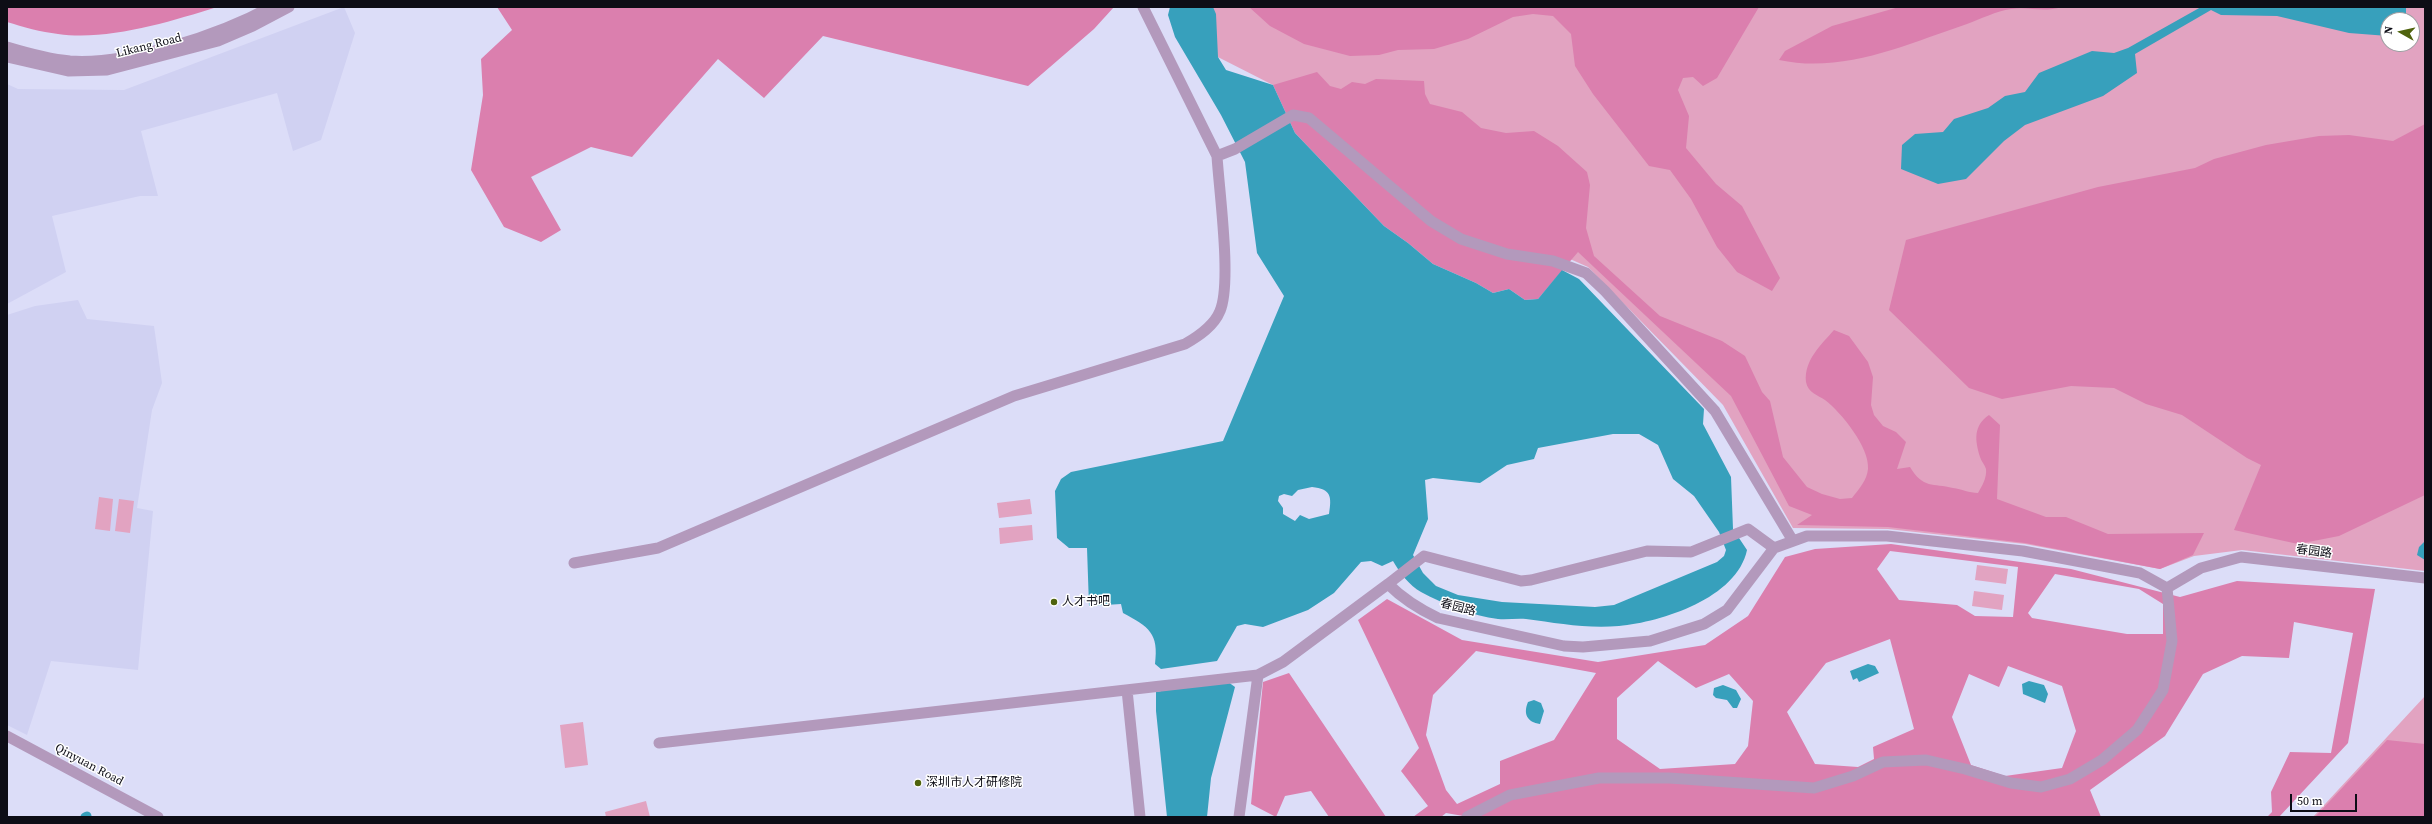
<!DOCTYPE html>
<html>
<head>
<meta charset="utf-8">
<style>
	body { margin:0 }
	#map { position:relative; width:2432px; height:824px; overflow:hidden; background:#dcddf8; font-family:"Source Serif 4",serif }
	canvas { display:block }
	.frame { position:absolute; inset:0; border:8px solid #0d0d16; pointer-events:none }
	.north { position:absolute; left:2380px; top:12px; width:40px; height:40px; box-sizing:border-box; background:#fff; border:1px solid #9e9ea2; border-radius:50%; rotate:278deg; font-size:11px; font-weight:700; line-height:16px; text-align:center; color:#0d0d16 }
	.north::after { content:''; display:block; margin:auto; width:14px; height:18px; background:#4f630d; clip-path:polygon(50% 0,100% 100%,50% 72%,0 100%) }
	.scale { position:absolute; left:2290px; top:794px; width:67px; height:18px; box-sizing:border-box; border:2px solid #0d0d16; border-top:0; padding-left:5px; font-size:12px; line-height:14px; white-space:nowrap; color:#0d0d16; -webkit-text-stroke:3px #fff; paint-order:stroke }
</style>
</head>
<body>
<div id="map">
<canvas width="2432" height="824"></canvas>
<div class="frame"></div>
<div class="north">N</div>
<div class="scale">50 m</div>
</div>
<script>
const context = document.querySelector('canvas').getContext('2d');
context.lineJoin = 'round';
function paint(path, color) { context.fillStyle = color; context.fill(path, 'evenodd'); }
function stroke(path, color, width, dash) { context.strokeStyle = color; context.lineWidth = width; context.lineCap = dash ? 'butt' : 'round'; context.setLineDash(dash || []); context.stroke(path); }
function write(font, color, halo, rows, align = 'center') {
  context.font = font + ' "Source Serif 4","Noto Sans SC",serif'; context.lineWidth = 3; context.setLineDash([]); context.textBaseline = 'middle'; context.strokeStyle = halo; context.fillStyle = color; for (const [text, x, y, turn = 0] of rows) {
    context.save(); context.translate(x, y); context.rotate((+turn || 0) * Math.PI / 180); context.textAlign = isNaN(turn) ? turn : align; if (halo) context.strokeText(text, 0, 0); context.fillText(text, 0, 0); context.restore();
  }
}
const built = new Path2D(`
	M 344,7 L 355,33 L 321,140 L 293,151 L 277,93 L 141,131 L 158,196 L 140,196 L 52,216 L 66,272 L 7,304 L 7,84 L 18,89 L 124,90 Z
	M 78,300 L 87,319 L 154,326 L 162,383 L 152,410 L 137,508 L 153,511 L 138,670 L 51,661 L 27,735 L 7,725 L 7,315 L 35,306 Z`);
const green = new Path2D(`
	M 1188,7 L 2425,7 L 2425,571 L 2242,550 L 2194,556 L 2160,569 L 2025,544 L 1888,529 L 1793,528 L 1723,405 L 1588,267 L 1532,242 L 1273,85 L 1208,52 ZM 2388,20 L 2412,20 L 2412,44 L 2388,44 Z
	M 99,497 L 113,499 L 110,531 L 95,529 Z
	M 119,499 L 134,501 L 130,533 L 115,531 Z
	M 1030,499 L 1032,514 L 999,518 L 997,503 Z
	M 1032,525 L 1033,540 L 1000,544 L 999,528 Z
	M 1977,565 L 2008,569 L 2006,584 L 1975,580 Z
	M 1974,591 L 2004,595 L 2002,610 L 1972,606 Z
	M 2425,696 L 2425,817 L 2313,817 Z
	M 583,722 L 588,765 L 565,768 L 560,725 Z
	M 646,801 L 650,817 L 606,817 L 605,812 Z`);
const forest = new Path2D(`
	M 7,7 L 217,7 C 169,22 108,41 58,34 C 41,32 23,27 7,22 Z
	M 497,7 L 1114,7 L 1094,29 L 1028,86 L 823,36 L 764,98 L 718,59 L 632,157 L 591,147 L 531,177 L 561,230 L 541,242 L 504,227 L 471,170 L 483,95 L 481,59 L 512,30 Z
	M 1249,7 L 1759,7 L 1717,78 L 1703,86 L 1693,77 L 1683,78 L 1678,90 L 1689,116 L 1686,148 L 1716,184 L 1742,206 L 1780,278 L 1772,291 L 1737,272 L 1717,247 L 1691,199 L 1670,170 L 1649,166 L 1593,94 L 1575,66 L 1571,34 L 1553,16 L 1533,14 L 1513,17 L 1468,39 L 1434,49 L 1398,50 L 1379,55 L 1350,56 L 1304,44 L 1270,26 Z
	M 1899,7 L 2062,7 C 2041,13 2029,6 2011,9 C 1996,11 1981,19 1967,24 C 1907,44 1844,74 1779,60 L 1785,51 L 1832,26 Z
	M 1317,72 L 1330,86 L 1341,89 L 1352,82 L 1365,84 L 1376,79 L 1424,81 L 1425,94 L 1430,104 L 1462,112 L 1481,128 L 1506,133 L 1534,131 L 1558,146 L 1587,172 L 1590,185 L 1586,228 L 1594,256 L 1660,316 L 1722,341 L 1745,356 L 1762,392 L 1770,401 L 1783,457 L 1807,487 L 1822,494 L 1840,499 L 1852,498 C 1859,489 1867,480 1868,469 C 1870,448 1841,412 1825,400 C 1818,395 1808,393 1806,382 C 1804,360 1821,345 1834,330 L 1849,336 L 1868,362 L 1873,377 L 1871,405 L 1874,415 L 1883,426 L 1896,432 L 1906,442 L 1897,469 L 1910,467 C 1923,489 1933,483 1953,488 C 1962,489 1969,493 1978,493 C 1982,486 1987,478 1986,469 C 1985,465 1981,461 1980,457 C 1975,440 1973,426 1989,415 L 2000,425 L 1997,499 L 2046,517 L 2066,517 L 2108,534 L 2204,533 L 2193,555 L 2160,569 L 2025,543 L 1888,527 L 1797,525 L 1812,515 L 1789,506 L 1731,396 L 1578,252 L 1538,299 L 1525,300 L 1509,289 L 1493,293 L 1476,283 L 1433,264 L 1408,243 L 1384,226 L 1295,133 L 1273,85 Z
	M 2425,124 L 2425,495 L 2339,536 L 2298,544 L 2234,530 L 2261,465 L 2247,458 L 2182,415 L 2146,404 L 2114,388 L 2071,386 L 2002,399 L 1969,388 L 1889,310 L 1906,240 L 2098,187 L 2195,168 L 2214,159 L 2266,145 L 2319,136 L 2349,135 L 2393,141 Z
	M 1891,544 L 2071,569 L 2180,597 L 2237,581 L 2375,589 L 2348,743 L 2279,817 L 2267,817 L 2272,812 L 2271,792 L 2290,752 L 2331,753 L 2353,633 L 2294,622 L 2289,658 L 2242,656 L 2203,674 L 2165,736 L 2090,790 L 2101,817 L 1469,817 L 1446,813 L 1441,817 L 1413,817 L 1428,806 L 1401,771 L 1419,748 L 1358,620 L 1387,599 L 1462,640 L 1598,662 L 1705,645 L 1748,616 L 1785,557 L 1815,549 ZM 1890,551 L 2018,567 L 2013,617 L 1975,616 L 1957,605 L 1899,600 L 1877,569 ZM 2055,574 L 2139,589 L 2163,604 L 2163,634 L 2127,634 L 2032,618 L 2028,613 ZM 1890,639 L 1914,729 L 1873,747 L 1874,759 L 1858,767 L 1815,764 L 1787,712 L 1826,663 ZM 1476,651 L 1596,673 L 1554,740 L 1500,761 L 1500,784 L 1457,804 L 1446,790 L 1426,735 L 1433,695 ZM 1658,661 L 1696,688 L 1729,674 L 1753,701 L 1748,746 L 1735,764 L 1660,769 L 1617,739 L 1617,698 ZM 2008,666 L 2062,686 L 2076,731 L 2062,768 L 2005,776 L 1971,765 L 1952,717 L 1969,674 L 1999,687 Z
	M 1289,673 L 1386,817 L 1329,817 L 1311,791 L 1285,796 L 1276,817 L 1251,804 L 1263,682 Z
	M 2387,740 L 2425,744 L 2425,817 L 2315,817 Z`);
const water = new Path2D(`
	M 1170,7 L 1213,7 L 1216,14 L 1218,57 L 1226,70 L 1273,85 L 1295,133 L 1384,226 L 1408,243 L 1433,264 L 1476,283 L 1493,293 L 1509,289 L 1525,300 L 1538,299 L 1562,270 L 1579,279 L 1704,409 L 1703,424 L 1731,477 L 1733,529 L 1747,550 C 1737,598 1662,622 1619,626 C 1587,629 1557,623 1526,619 C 1517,618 1507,620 1498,619 C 1473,616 1443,604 1421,592 C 1409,585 1400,573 1393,561 L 1382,566 L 1371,561 L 1361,562 L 1334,593 L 1308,610 L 1263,627 L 1245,624 L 1237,626 L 1217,661 L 1161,669 L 1155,664 C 1159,633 1149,627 1123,613 L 1121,604 L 1089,606 L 1087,548 L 1069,548 L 1057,538 L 1055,491 L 1061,479 L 1071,472 L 1223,441 L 1284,296 L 1257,253 L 1245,162 L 1221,115 L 1175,37 L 1168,15 ZM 1613,434 L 1639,434 L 1658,445 L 1673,479 L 1694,496 L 1719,532 L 1726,550 L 1724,556 L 1717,562 L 1614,605 L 1595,607 L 1502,602 L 1458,595 L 1436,586 L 1423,573 L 1413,555 L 1428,519 L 1425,480 L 1433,478 L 1480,483 L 1507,465 L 1534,459 L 1538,448 ZM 1312,487 C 1331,489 1332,496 1329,514 L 1309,519 L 1300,515 L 1295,521 L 1283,514 L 1283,508 L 1278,501 L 1279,496 L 1284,494 L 1292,496 L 1298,490 Z
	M 2201,7 L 2406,7 L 2406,20 L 2388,20 L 2388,36 L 2349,33 L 2277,16 L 2221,15 L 2211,10 L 2135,54 L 2137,73 L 2103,96 L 2025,125 L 2004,141 L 1966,179 L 1938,184 L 1901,169 L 1902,145 L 1915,134 L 1943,132 L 1954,119 L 1988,108 L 2005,96 L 2025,92 L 2039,73 L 2092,51 L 2114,53 L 2128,48 Z
	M 2425,541 L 2425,560 L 2417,555 L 2419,547 Z
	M 1868,664 L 1875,666 L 1879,673 L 1859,682 L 1857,678 L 1853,680 L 1850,671 Z
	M 1224,679 L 1235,687 L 1211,778 L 1207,817 L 1167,817 L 1156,711 L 1156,692 Z
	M 2029,681 L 2044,685 L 2048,694 L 2045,703 L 2023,694 L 2022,684 Z
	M 1723,685 L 1736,690 L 1741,699 L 1737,708 L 1733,708 L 1727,700 L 1716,698 L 1713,695 L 1714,688 Z
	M 1534,700 L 1541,703 L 1544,711 L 1540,724 C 1527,722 1523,714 1528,702 Z`);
const canal = new Path2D(`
	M 85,817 L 87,816`);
const minor = new Path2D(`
	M 1143,7 L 1217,156
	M 7,47 C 27,53 48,59 70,61 C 129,65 219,35 271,7
	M 7,57 L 68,71 L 107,70 L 218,41 L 253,26 L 289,7
	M 574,563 L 658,548 L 1014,396 L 1185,344 C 1199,336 1214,326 1220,311 C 1232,283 1219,190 1217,156 L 1235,149 L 1293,115 L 1309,118 L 1431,221 L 1461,239 L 1507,254 L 1553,261 L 1586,273 L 1605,291 L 1715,411 L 1793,541
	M 1388,584 L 1424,556 L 1521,581 L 1531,580 L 1647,551 L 1691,552 L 1748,529 L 1774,548
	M 1127,690 L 1140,817
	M 7,736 L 158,817
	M 659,743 L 1258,675
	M 1239,817 L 1258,675 L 1283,662 L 1388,584 C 1403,599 1419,609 1438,618 L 1564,646 L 1583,647 L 1650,641 L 1704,624 L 1727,610 L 1774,548 L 1807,536 L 1887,536 L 2023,551 L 2140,573 L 2167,588 L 2201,568 L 2241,557 L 2425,578
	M 1467,817 L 1510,795 L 1599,778 L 1669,778 L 1814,788 L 1853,776 L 1883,762 L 1926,760 L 1965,769 L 2011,783 L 2041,787 L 2070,779 L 2102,760 L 2137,730 L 2163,690 L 2172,641 L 2167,588`);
const markers = [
	[1054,602,4,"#4f630d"],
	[918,783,4,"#4f630d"]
];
const streetNames = [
	["Likang Road",149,46,-14],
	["春园路",2314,552,7],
	["春园路",1458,608,14],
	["Qinyuan Road",89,765,28]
];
const poiNames = [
	["人才书吧",1062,602],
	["深圳市人才研修院",926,783]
];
paint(built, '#d0d1f2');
paint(green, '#e2a3c1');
paint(forest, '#db7fae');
paint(water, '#37a0bc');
stroke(canal, '#37a0bc', 9);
stroke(minor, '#b399bc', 11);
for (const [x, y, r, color] of markers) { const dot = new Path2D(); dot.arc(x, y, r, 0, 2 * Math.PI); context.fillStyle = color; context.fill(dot); stroke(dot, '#fff', 1.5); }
write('12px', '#0d0d16', '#fff', streetNames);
write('12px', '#0d0d16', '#fff', poiNames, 'left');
</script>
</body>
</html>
